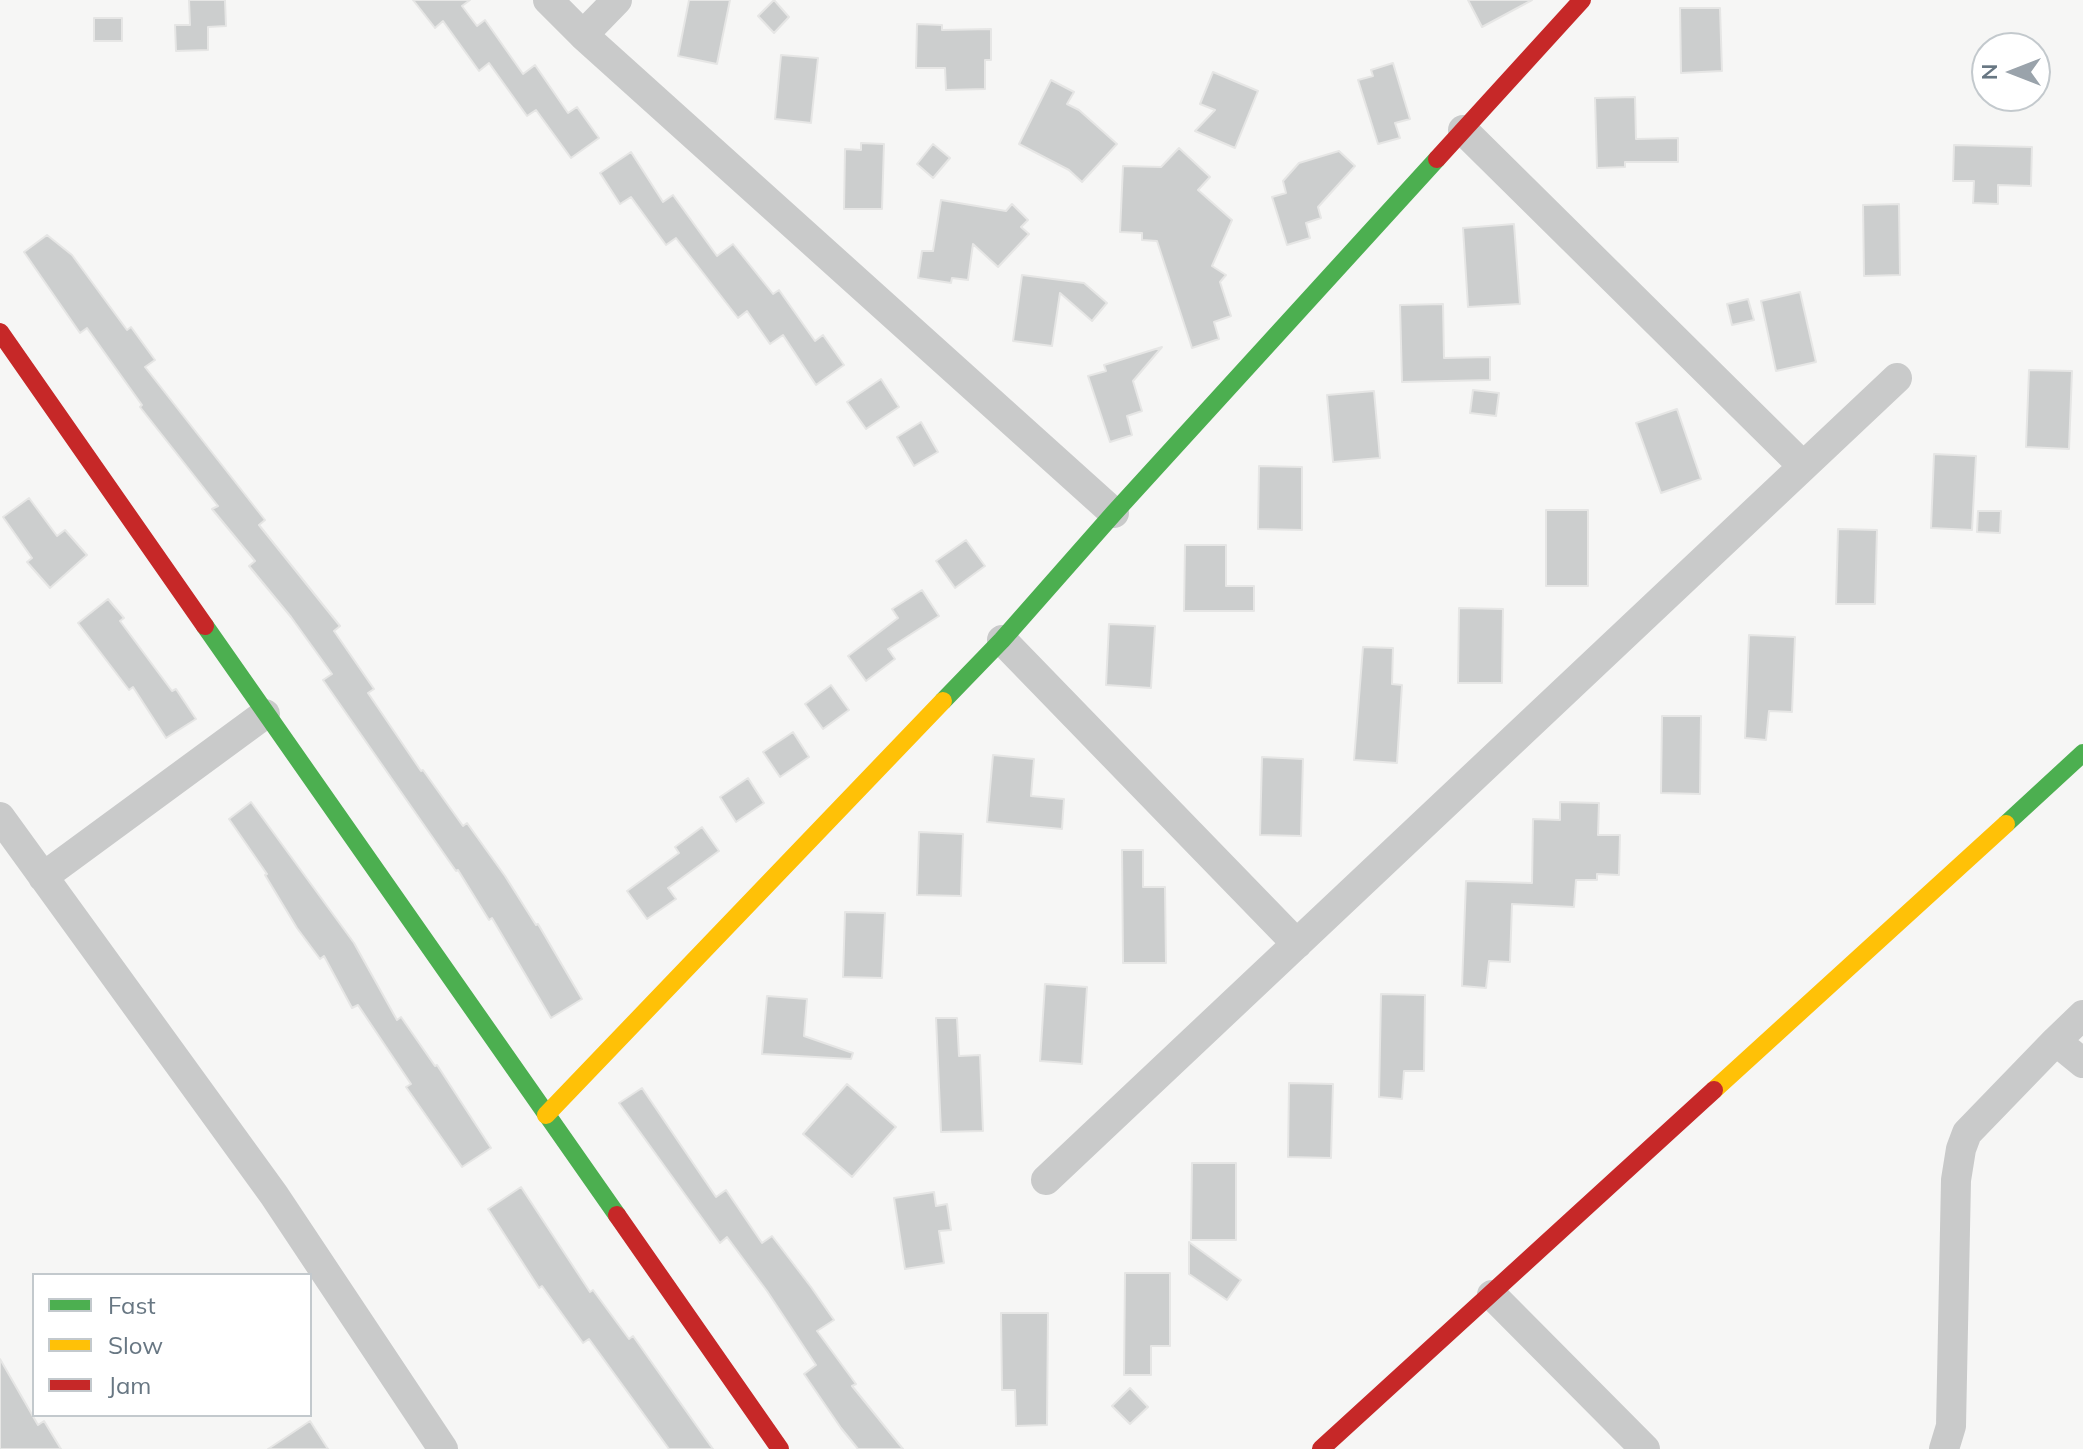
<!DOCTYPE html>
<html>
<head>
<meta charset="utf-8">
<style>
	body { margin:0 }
	#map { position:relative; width:2083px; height:1449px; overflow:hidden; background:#f6f6f5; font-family:Mulish,sans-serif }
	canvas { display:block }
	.legend { position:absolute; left:32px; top:1273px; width:280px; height:144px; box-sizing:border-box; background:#fff; border:2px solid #c3c9cd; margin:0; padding:10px 14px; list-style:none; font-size:24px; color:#687783 }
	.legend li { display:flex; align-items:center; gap:16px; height:40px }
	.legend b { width:40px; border:2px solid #c3c9cd }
	.north { position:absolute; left:1971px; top:32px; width:80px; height:80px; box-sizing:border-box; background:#fff; border:2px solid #c3c9cd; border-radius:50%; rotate:270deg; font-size:22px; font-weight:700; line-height:32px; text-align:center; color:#687783 }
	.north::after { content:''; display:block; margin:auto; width:28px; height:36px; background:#9aa3ab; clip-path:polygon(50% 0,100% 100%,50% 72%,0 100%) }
</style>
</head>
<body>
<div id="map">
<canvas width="2083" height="1449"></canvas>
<ul class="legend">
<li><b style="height:10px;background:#4caf50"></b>Fast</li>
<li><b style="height:10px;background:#ffc107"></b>Slow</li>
<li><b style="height:10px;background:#c62828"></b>Jam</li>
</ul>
<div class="north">N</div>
</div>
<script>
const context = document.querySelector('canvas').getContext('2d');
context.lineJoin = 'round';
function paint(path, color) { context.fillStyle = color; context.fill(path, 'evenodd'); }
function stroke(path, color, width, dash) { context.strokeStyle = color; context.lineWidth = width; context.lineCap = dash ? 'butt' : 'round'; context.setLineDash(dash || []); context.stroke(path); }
const building = new Path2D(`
	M 189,0 L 225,0 L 226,26 L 208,27 L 208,50 L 176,51 L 175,25 L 190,25 Z
	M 413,0 L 470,0 L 462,6 L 477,26 L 485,20 L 523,74 L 535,65 L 568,113 L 577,107 L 599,138 L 571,158 L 536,110 L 527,116 L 489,63 L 479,71 L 443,21 L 435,28 Z
	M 689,0 L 730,0 L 717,64 L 678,56 Z
	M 774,0 L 789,17 L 774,33 L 758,16 Z
	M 1468,0 L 1532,0 L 1482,27 Z
	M 1680,8 L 1720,8 L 1722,71 L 1681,73 Z
	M 94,18 L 122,18 L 122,41 L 94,41 Z
	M 917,24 L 942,25 L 942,30 L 991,29 L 991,60 L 985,60 L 985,89 L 946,90 L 945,68 L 916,68 Z
	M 781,55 L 818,58 L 811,123 L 775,119 Z
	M 1393,63 L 1410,119 L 1395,123 L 1400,138 L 1378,144 L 1358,80 L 1373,76 L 1371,70 Z
	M 1213,72 L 1258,91 L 1235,148 L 1195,131 L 1215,110 L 1200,104 Z
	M 1051,80 L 1074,92 L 1067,104 L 1079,110 L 1117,144 L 1082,182 L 1069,170 L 1019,144 Z
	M 1635,97 L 1636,139 L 1678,138 L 1678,162 L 1625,162 L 1625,167 L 1597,168 L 1595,98 Z
	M 861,143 L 884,144 L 882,209 L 844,209 L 845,149 L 861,150 Z
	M 933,144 L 950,158 L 933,178 L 917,164 Z
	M 1954,145 L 2032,147 L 2031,186 L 1998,185 L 1998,204 L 1973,203 L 1974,181 L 1953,181 Z
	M 1179,148 L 1210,177 L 1198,190 L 1232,220 L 1212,266 L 1226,275 L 1220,282 L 1231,316 L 1214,322 L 1219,339 L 1192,348 L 1157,241 L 1142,240 L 1142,233 L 1120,232 L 1123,166 L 1161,167 Z
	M 1339,151 L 1355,166 L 1318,207 L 1321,218 L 1306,223 L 1310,238 L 1287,245 L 1272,197 L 1286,193 L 1283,181 L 1299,163 Z
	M 631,152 L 663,202 L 673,195 L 717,256 L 733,244 L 773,294 L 779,290 L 815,341 L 823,335 L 844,365 L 816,385 L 783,335 L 770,344 L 747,311 L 738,318 L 676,238 L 666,245 L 631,197 L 620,204 L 600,173 Z
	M 941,200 L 1006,211 L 1012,204 L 1028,220 L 1021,227 L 1029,234 L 998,267 L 973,244 L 968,280 L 952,278 L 951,283 L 918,278 L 922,251 L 933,251 Z
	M 1899,204 L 1900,275 L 1864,276 L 1863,205 Z
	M 1514,224 L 1520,304 L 1468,307 L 1463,228 Z
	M 47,235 L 72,255 L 127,330 L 131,327 L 155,360 L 145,367 L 265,520 L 259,525 L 340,626 L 334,631 L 374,689 L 368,693 L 421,771 L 423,770 L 463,826 L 467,823 L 505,876 L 536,925 L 538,924 L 582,999 L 551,1018 L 492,918 L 489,920 L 458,870 L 456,871 L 323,680 L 332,674 L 291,617 L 249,566 L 255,561 L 212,509 L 218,506 L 140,407 L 142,405 L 87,328 L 80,333 L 24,252 Z
	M 1022,275 L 1084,283 L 1107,303 L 1092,321 L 1060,293 L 1052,346 L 1013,341 Z
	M 1800,292 L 1816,362 L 1776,371 L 1761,301 Z
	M 1748,299 L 1754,320 L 1732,325 L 1727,304 Z
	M 1443,304 L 1444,358 L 1490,357 L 1490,380 L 1402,382 L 1400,305 Z
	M 1162,347 L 1133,381 L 1142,411 L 1127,416 L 1132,435 L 1110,442 L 1088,376 L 1106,371 L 1104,365 Z
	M 2029,370 L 2072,371 L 2069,449 L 2026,447 Z
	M 881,379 L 899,407 L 866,429 L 847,402 Z
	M 1473,390 L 1499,393 L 1496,416 L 1470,413 Z
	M 1374,391 L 1380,458 L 1333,462 L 1327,395 Z
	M 1677,409 L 1701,479 L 1661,493 L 1636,423 Z
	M 921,422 L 938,452 L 914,466 L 897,437 Z
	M 1934,454 L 1976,456 L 1972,530 L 1931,528 Z
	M 1259,466 L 1302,467 L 1302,530 L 1258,529 Z
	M 29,498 L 57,536 L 65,530 L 87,555 L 50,588 L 27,562 L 32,558 L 3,517 Z
	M 1546,510 L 1588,510 L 1588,586 L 1546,586 Z
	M 1978,511 L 2001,511 L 2000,533 L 1977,532 Z
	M 1838,529 L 1877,530 L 1875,604 L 1836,604 Z
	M 966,540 L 985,566 L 955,588 L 936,561 Z
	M 1185,545 L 1226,545 L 1226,586 L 1254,586 L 1254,611 L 1184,611 Z
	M 922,590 L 939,616 L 888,649 L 895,659 L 866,681 L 848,656 L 898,618 L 892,609 Z
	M 108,599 L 124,618 L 120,621 L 172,691 L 176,689 L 196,719 L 166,738 L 133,687 L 129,690 L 78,623 Z
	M 1459,608 L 1503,609 L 1502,683 L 1458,683 Z
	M 1109,624 L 1155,626 L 1151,688 L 1106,685 Z
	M 1749,635 L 1795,637 L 1792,712 L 1769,711 L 1766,740 L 1745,738 Z
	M 1363,647 L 1393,648 L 1392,684 L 1402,685 L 1397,763 L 1354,760 Z
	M 831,685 L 849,710 L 823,729 L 805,704 Z
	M 1662,716 L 1701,716 L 1700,794 L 1661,793 Z
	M 793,732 L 809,757 L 780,777 L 763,752 Z
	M 993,755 L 1034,759 L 1031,796 L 1064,799 L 1062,829 L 987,822 Z
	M 1262,757 L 1303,759 L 1301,836 L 1260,835 Z
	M 748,778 L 764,803 L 736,822 L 720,797 Z
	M 251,802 L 354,943 L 397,1020 L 401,1017 L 435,1066 L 437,1065 L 491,1148 L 462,1167 L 406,1087 L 411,1084 L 358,1005 L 352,1008 L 324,956 L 320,959 L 297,928 L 265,875 L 267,874 L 229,819 Z
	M 1560,802 L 1599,803 L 1598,835 L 1620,835 L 1619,875 L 1597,874 L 1597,880 L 1576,880 L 1574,907 L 1512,904 L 1510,962 L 1489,961 L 1486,988 L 1462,986 L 1466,881 L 1532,883 L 1533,819 L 1560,820 Z
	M 702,827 L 719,851 L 668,888 L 676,899 L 647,919 L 627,891 L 679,853 L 675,847 Z
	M 919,832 L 963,834 L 961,896 L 917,895 Z
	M 1122,850 L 1143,850 L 1143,887 L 1165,887 L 1166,963 L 1123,963 Z
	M 845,912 L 885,913 L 882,978 L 843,977 Z
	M 1045,984 L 1087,987 L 1082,1064 L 1040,1061 Z
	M 1381,994 L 1425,995 L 1424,1071 L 1404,1071 L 1402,1099 L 1379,1097 Z
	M 767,996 L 807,999 L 804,1036 L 853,1053 L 851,1059 L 762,1054 Z
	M 936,1018 L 957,1018 L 959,1056 L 980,1055 L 983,1131 L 941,1132 Z
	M 1289,1083 L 1333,1084 L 1331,1158 L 1288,1157 Z
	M 847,1084 L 896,1127 L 852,1177 L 803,1134 Z
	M 642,1088 L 716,1197 L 726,1190 L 762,1243 L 772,1236 L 811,1287 L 834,1320 L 817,1331 L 856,1384 L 852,1386 L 903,1449 L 858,1449 L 841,1428 L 804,1374 L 816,1365 L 767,1291 L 727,1237 L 720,1243 L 619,1103 Z
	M 1192,1163 L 1236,1163 L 1236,1240 L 1191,1240 Z
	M 521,1187 L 590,1292 L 593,1290 L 629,1339 L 633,1336 L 713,1449 L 669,1449 L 589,1339 L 583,1343 L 542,1286 L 539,1288 L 488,1209 Z
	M 934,1192 L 936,1206 L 947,1204 L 951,1230 L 939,1231 L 944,1263 L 905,1269 L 894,1198 Z
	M 1189,1242 L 1241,1280 L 1227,1300 L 1189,1274 Z
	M 1125,1273 L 1170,1273 L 1170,1346 L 1151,1346 L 1151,1375 L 1124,1375 Z
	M 1001,1313 L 1048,1313 L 1047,1425 L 1016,1426 L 1015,1390 L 1002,1390 Z
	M 0,1359 L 38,1425 L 44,1421 L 61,1449 L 0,1449 Z
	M 1130,1388 L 1148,1407 L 1130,1424 L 1112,1406 Z
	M 310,1421 L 328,1449 L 268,1449 Z`);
const street = new Path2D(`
	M 548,0 L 583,35 L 1114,513
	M 583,35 L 617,0
	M 1463,130 L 1803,466
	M 1002,640 L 1297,944
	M 0,817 L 274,1195 L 443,1449
	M 43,877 L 265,714
	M 2083,1015 L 2056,1041 L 2083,1063
	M 1046,1180 L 1897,378
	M 1492,1295 L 1645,1449
	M 1944,1449 L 1951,1426 L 1956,1180 L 1961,1149 L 1967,1133 L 2056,1041`);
const fast = new Path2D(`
	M 205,626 L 617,1215
	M 943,701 L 1002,640 L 1114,513 L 1437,159
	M 2006,824 L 2083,753`);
const slow = new Path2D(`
	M 1714,1090 L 2006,824
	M 546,1115 L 943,701`);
const jam = new Path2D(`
	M 1437,159 L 1582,0
	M 0,332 L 205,626
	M 617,1215 L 780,1449
	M 1321,1449 L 1714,1090`);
paint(building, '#cccece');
stroke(building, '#e6e6e5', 2);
stroke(street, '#c9caca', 30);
stroke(fast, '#4caf50', 18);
stroke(slow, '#ffc107', 18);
stroke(jam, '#c62828', 18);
</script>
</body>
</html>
